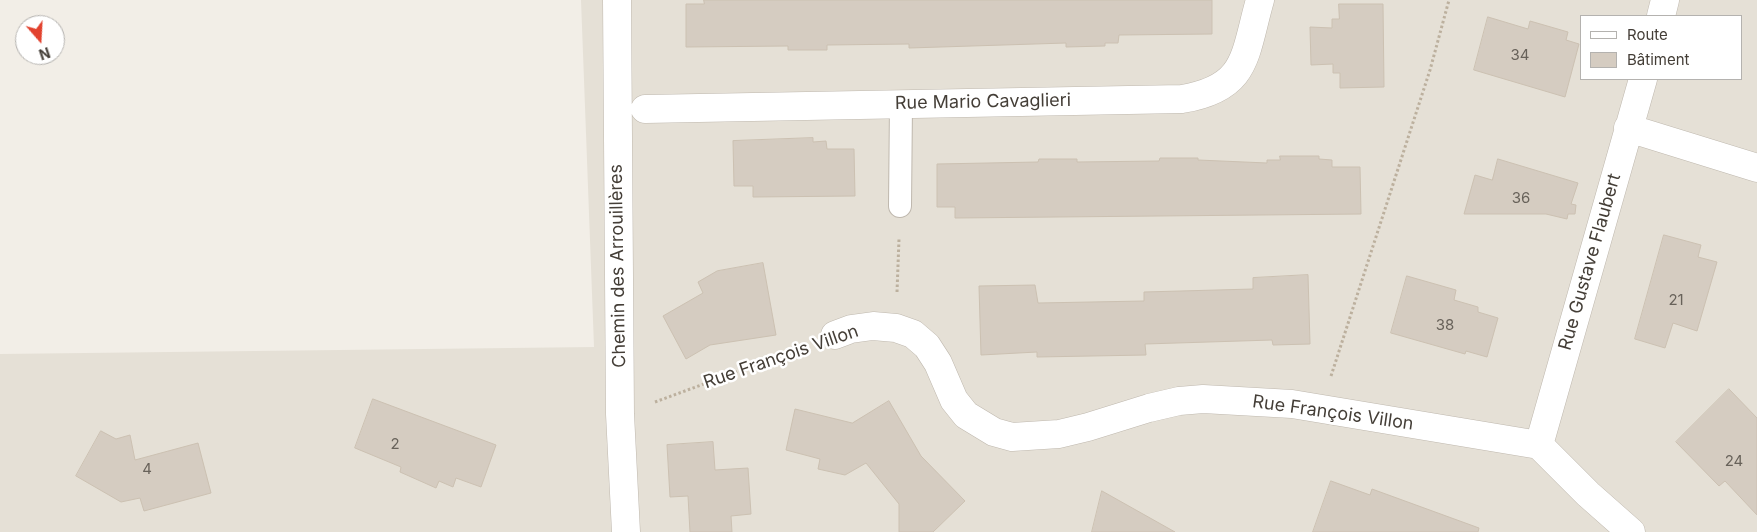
<!DOCTYPE html>
<html>
<head>
<meta charset="utf-8">
<style>
	body { margin:0 }
	#map { position:relative; width:1757px; height:532px; overflow:hidden; background:#f2eee7; font-family:Inter,sans-serif }
	canvas { display:block }
	.legend { position:absolute; left:1580px; top:15px; width:162px; height:65px; box-sizing:border-box; background:#fff; border:1px solid #b4b2af; margin:0; padding:6px 9px; list-style:none; font-size:15px; color:#443e37 }
	.legend li { display:flex; align-items:center; gap:10px; height:25px }
	.legend b { width:25px; border:1px solid #b4b2af }
	.north { position:absolute; left:15px; top:15px; width:50px; height:50px; box-sizing:border-box; background:#fff; border:1px solid #b4b2af; border-radius:50%; rotate:161deg; font-size:14px; font-weight:700; line-height:20px; text-align:center; color:#443e37 }
	.north::after { content:''; display:block; margin:auto; width:18px; height:22px; background:#e2422e; clip-path:polygon(50% 0,100% 100%,50% 72%,0 100%) }
</style>
</head>
<body>
<div id="map">
<canvas width="1757" height="532"></canvas>
<ul class="legend">
<li><b style="height:6px;background:#fff"></b>Route</li>
<li><b style="height:14px;background:#d5ccc1"></b>Bâtiment</li>
</ul>
<div class="north">N</div>
</div>
<script>
const context = document.querySelector('canvas').getContext('2d');
context.lineJoin = 'round';
function paint(path, color) { context.fillStyle = color; context.fill(path, 'evenodd'); }
function stroke(path, color, width, dash) { context.strokeStyle = color; context.lineWidth = width; context.lineCap = dash ? 'butt' : 'round'; context.setLineDash(dash || []); context.stroke(path); }
function write(font, color, halo, rows, align = 'center') {
  context.font = font + ' Inter,sans-serif'; context.lineWidth = 5; context.setLineDash([]); context.textBaseline = 'middle'; context.strokeStyle = halo; context.fillStyle = color; for (const [text, x, y, turn = 0] of rows) {
    context.save(); context.translate(x, y); context.rotate((+turn || 0) * Math.PI / 180); context.textAlign = isNaN(turn) ? turn : align; if (halo) context.strokeText(text, 0, 0); context.fillText(text, 0, 0); context.restore();
  }
}
const residential = new Path2D(`
	M 581,0 L 1757,0 L 1757,532 L 0,532 L 0,354 L 594,347 ZM 1581,16 L 1741,16 L 1741,79 L 1581,79 Z`);
const building = new Path2D(`
	M 704,0 L 1212,0 L 1212,34 L 1119,35 L 1118,43 L 1105,43 L 1105,46 L 1066,47 L 1066,43 L 909,48 L 909,44 L 827,45 L 827,50 L 788,50 L 788,46 L 686,47 L 686,4 L 704,4 Z
	M 1339,4 L 1383,4 L 1384,87 L 1340,88 L 1340,73 L 1333,73 L 1333,64 L 1311,65 L 1310,27 L 1332,28 L 1332,19 L 1339,19 Z
	M 1488,17 L 1528,29 L 1530,21 L 1568,32 L 1566,40 L 1579,44 L 1565,97 L 1474,70 Z
	M 813,138 L 813,142 L 826,141 L 827,149 L 854,149 L 855,196 L 753,197 L 753,186 L 734,186 L 733,141 Z
	M 1280,156 L 1319,156 L 1319,159 L 1332,160 L 1332,167 L 1360,167 L 1361,214 L 955,218 L 955,207 L 937,207 L 937,164 L 1038,162 L 1039,159 L 1077,159 L 1077,162 L 1159,161 L 1160,158 L 1198,158 L 1198,160 L 1267,163 L 1267,160 L 1280,160 Z
	M 1498,159 L 1578,183 L 1571,204 L 1576,205 L 1575,214 L 1568,214 L 1567,219 L 1546,214 L 1464,214 L 1475,175 L 1492,180 Z
	M 1664,235 L 1701,245 L 1698,257 L 1717,262 L 1697,331 L 1673,323 L 1665,348 L 1635,339 Z
	M 763,263 L 776,335 L 710,345 L 686,359 L 663,316 L 703,293 L 698,282 L 717,271 Z
	M 1308,275 L 1310,344 L 1273,345 L 1272,340 L 1145,344 L 1146,355 L 1037,357 L 1037,352 L 981,355 L 979,286 L 1035,285 L 1038,303 L 1144,301 L 1144,292 L 1253,289 L 1253,278 Z
	M 1407,276 L 1456,290 L 1454,300 L 1478,307 L 1478,312 L 1498,318 L 1487,357 L 1466,351 L 1465,354 L 1391,333 Z
	M 1729,389 L 1757,418 L 1757,515 L 1725,481 L 1719,486 L 1676,442 Z
	M 373,399 L 496,445 L 481,487 L 456,478 L 453,487 L 439,481 L 436,488 L 400,472 L 401,467 L 355,448 Z
	M 889,401 L 921,456 L 965,501 L 933,532 L 899,532 L 899,504 L 866,463 L 845,475 L 818,469 L 820,459 L 786,450 L 795,409 L 852,423 Z
	M 101,431 L 116,439 L 130,435 L 135,460 L 198,443 L 211,493 L 144,511 L 140,498 L 121,502 L 76,476 Z
	M 713,442 L 715,470 L 748,468 L 751,514 L 731,516 L 732,532 L 690,532 L 688,496 L 670,497 L 667,445 Z
	M 1331,481 L 1370,495 L 1372,489 L 1479,528 L 1478,532 L 1313,532 Z
	M 1102,491 L 1175,532 L 1092,532 Z`);
const path = new Path2D(`
	M 897,292 L 899,239
	M 1331,376 L 1430,70 L 1449,0
	M 655,402 L 804,347`);
const lane = new Path2D(`
	M 900,206 L 901,104`);
const street = new Path2D(`
	M 617,0 L 620,414 L 626,532
	M 1661,16 L 1665,0
	M 645,109 L 1182,99 C 1248,88 1244,56 1260,0
	M 1628,128 L 1757,168
	M 835,335 L 851,329 L 873,326 L 896,328 L 913,334 L 927,346 L 938,363 L 954,400 L 966,415 L 994,432 L 1012,437 L 1059,434 L 1088,427 L 1149,408 L 1179,401 L 1203,399 L 1292,404 L 1539,445 L 1588,494 L 1631,532
	M 1539,445 L 1643,79`);
const numberNames = [
	["34",1520,55],
	["36",1521,198],
	["21",1676,300],
	["38",1445,325],
	["2",395,444],
	["24",1734,461],
	["4",147,469]
];
const streetNames = [
	["Rue Mario Cavaglieri",983,102,-1],
	["Rue Gustave Flaubert",1590,262,-74],
	["Chemin des Arrouillères",618,266,-91],
	["Rue François Villon",781,357,-19],
	["Rue François Villon",1333,413,8]
];
paint(residential, '#e5e0d6');
paint(building, '#d5ccc1');
stroke(building, '#ccc1b2', 1);
stroke(lane, '#bfb8ae', 24);
stroke(street, '#bfb8ae', 29);
stroke(path, '#bcb09e', 3, [2.5, 2.5]);
stroke(lane, '#fff', 22);
stroke(street, '#fff', 28);
write('15px', '#68625a', null, numberNames);
write('18px', '#443e37', '#fff', streetNames);
</script>
</body>
</html>
